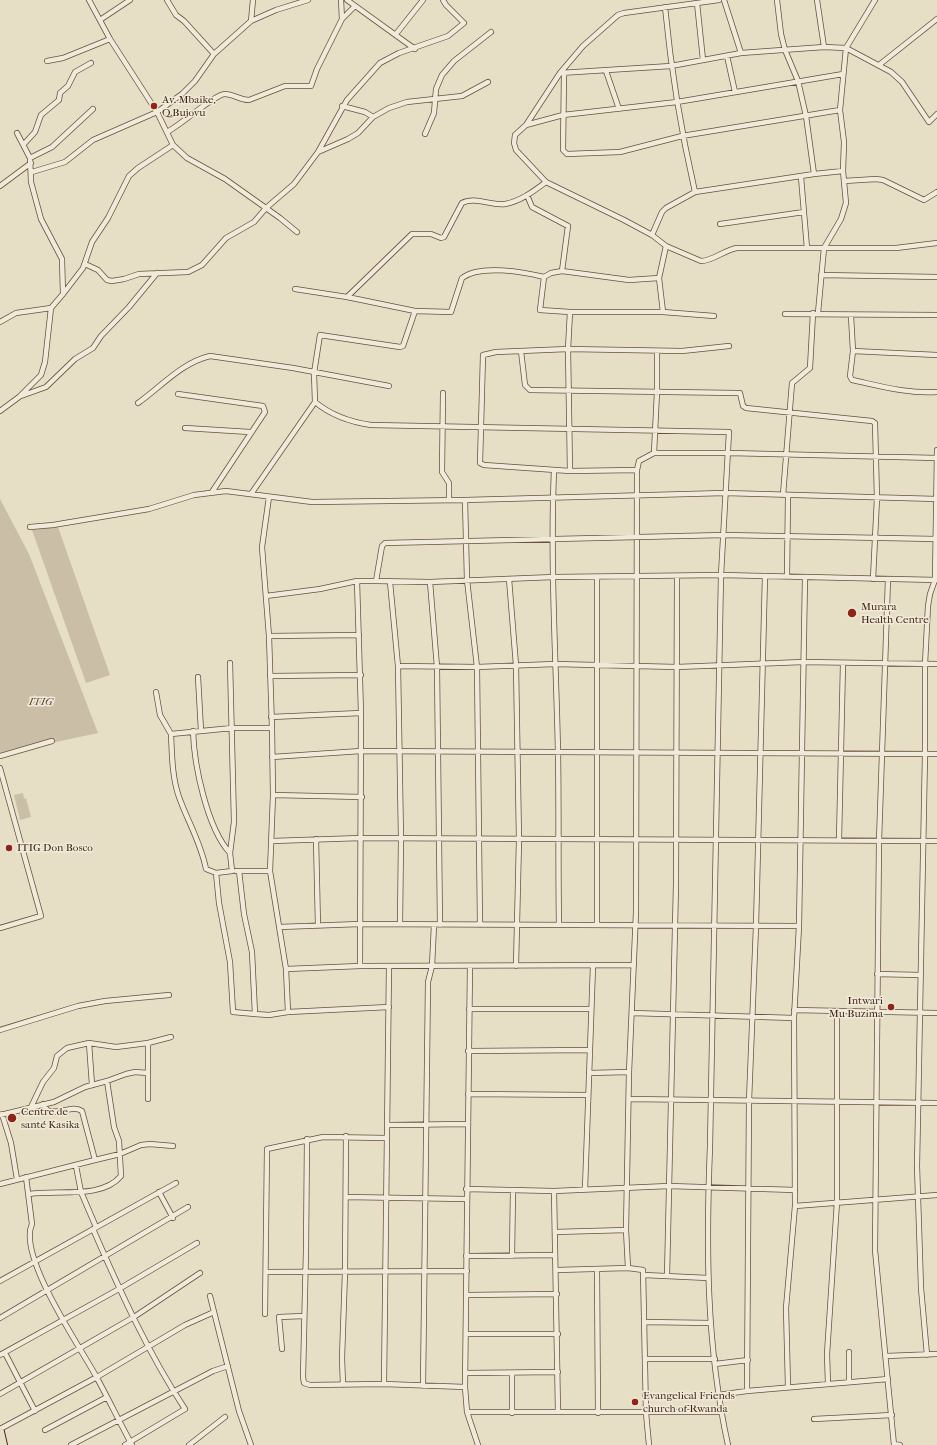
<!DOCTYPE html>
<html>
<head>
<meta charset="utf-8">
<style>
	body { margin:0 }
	canvas { display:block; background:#e6dfc5 }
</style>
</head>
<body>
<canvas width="937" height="1445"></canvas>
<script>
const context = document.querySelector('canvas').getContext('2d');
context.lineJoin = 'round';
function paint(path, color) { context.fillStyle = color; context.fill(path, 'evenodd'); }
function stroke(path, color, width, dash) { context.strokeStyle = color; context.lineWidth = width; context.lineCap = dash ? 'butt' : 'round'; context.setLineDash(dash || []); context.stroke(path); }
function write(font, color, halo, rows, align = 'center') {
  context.font = font + ' "IM FELL French Canon",serif'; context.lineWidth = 3; context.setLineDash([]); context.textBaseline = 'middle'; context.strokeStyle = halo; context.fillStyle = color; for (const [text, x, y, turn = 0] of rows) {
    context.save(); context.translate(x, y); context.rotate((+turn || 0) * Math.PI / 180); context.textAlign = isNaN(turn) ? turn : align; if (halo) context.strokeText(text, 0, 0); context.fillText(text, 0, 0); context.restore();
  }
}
const green = new Path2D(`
	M 0,499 L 29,554 L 98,733 L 0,754 Z
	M 58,527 L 110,675 L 86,683 L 32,530 Z
	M 23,793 L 24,799 L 26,798 L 31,817 L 20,820 L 14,795 Z`);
const minor = new Path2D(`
	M 89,0 L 110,39 L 157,112 L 173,145 L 187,158 L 225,179 L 280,218 L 297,232
	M 167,0 L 176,15 L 184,21 L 214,54
	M 347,0 L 415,49
	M 719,0 L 624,13 L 618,15 L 583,46 L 560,73 L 526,125 L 515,135 L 514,143 L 516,150 L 546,182 L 624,220 L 652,235 L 666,246 L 701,261 C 713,261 724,250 737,248 L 896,248 L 937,243
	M 724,0 L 741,53
	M 777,0 L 781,34 L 785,50 L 798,81 L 806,116 L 814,174
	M 817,0 L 824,47
	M 697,3 L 703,60
	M 665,7 C 671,70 681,131 695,192
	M 342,19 L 355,6
	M 100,20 L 130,0
	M 251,21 L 253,0
	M 396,34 L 423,0
	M 727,56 L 735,92
	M 47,61 L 63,58 L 110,39
	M 879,65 L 937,19
	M 606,71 L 619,109
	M 560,73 L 671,66 L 741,53 L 824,47 L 846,48 L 891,72 L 902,82 L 929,122 L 937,114
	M 564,73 L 563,150 L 567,154 L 620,152 L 682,136 L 840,110
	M 342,106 L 365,112 L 373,117
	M 526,125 L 563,115 L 677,102 L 843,74
	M 167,132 C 181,125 215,94 225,94 C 233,94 240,100 249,100 L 285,86 L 311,86 L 317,69 L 342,19 L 341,0
	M 425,134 L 434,113 L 436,89 L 442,75 L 454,61 L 491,32
	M 24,144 L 35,132 L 41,115 L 59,100 L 60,93 L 68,86 L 75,72 L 91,63
	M 318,152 L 348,139 L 358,133 L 373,117 L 389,108 L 407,102 L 462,96 L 488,82
	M 30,158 L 52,147 L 93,109
	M 32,172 L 65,162 L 93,140 L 157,112 L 182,94 L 195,81 L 214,54 L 251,21 L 276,10 L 308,0
	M 801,177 L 807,248
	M 844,181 L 876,179 L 883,180 L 924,200 L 937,192
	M 0,186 L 31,163
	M 527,195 L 532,207 L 568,226 L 562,271
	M 720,224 L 804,212
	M 652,235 L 662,212 L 666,208 L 695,192 L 814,174 L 843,171
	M 85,264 L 98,270 L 107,280 L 112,281 L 124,279 L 139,274 L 188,272 L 202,265 L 226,238 L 254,222 L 266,208 L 294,184 L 318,152 L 347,100 L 380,63 L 399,53 L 448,36 L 464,23 L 446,5 L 443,0
	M 821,275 L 937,277
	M 659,278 L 629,280 L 562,271 L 551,273 L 544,277 L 540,310 L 570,312 L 663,312 L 714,316
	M 295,289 L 347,297 L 415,311 L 451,312 L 462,278 C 480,264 524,272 544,277
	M 63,294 L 83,268 L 92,242 L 108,218 L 129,176 L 138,168 L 173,145
	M 347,297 L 412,234 L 431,234 L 441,238 L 444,237 L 462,203 C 475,196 491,206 505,204 C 521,201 534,191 546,182
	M 663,312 L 659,278 L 666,246
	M 818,313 L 824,248 L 841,219 L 846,203 L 843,171 L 844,142 L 840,110 L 846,48 L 875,0
	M 785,314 L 937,315
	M 851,316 L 853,351 L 937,355
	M 0,322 L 16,313 L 51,308
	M 521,351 L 525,385 L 530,390 L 737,393 L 740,393 L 743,406 L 746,408 L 872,421 L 875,423 L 877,498 L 873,579
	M 853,351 L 850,376 L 852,380 C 880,386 908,394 937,392
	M 443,393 L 442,472 L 449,483 L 449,500
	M 178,394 L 263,406 L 265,412 L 212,492
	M 21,396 L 46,387 L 75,359 L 93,348 L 101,336 L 129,307 L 157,273
	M 315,402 C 332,416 350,422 371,425 L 729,432 L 721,575 L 710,1146 C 706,1247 706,1345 728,1445
	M 138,403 C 162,386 181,363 210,356 L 293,368 L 389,386
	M 0,411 L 19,397 L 41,375 L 45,362 L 51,308 L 63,294 L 62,259 L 41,219 L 31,182 L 30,158 L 17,133
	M 185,428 L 250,432
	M 654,453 L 729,453 L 937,458
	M 554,470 C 550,564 556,658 558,752 C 559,810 558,868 559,925
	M 637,470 L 570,471 L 484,465 L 480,463 L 483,355 L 496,352 L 568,349 L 682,351 L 729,346
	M 570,471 L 568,349 L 570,312
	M 251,494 L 315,402 L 314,373 L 320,335 L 400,347 L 403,346 L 415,311
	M 783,495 L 792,383 L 810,368 L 813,313
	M 269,497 L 262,547 L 269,636 L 272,728 L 273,795 L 270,871 L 286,969 L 288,1012
	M 465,500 L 467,580 L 477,667 L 480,925
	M 30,527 L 53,525 L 149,509 L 194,495 L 226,491 L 312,502 L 465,500 L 725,493 L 937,499
	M 787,576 L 788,496
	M 509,579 L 516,665 L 519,840 L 516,966
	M 888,579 L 879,841 L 875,1250 L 894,1445
	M 357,581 L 361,713 L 360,966
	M 376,581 L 382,546 L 385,543 L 724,535 L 937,539
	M 390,582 L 398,666 L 401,839 L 400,924
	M 430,582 L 437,667 L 440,925
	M 266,596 L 320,589 L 357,581 L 376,581 L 430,582 L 554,577 L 721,575 L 937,580
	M 269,636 L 359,635
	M 398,666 L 477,667 L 555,664 L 677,667 L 803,662 L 937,664
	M 270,676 L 361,675
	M 198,677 L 201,731
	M 156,692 L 160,715 L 171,734 L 232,728 L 272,728
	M 271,717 L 361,713
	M 193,731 C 194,765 207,828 230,853
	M 171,734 C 172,755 172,777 179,797 C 188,822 201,843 206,869 L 216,873 L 232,871 L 230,853 L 234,822 L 230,663
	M 0,756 L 52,741
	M 272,757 L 361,751 L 937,754
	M 0,768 L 41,916 L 0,928
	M 273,795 L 362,797
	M 316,839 L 318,926
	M 839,840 L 843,663
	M 272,841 L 361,838 L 937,841
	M 236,871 L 270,871
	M 239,871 L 244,914 L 252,952 L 255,1014 L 269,1015 L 288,1012 L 389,1007
	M 216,873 L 219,903 L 230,962 L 233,1012 L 255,1014
	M 597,925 L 597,577
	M 279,927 L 360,924 L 799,926
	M 470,966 L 465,1387 L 467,1412 L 478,1445
	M 286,969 L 360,966 L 634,965
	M 877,974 L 920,975
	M 469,1009 L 591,1009
	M 794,1010 L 937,1013
	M 632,1013 L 794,1018
	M 0,1030 L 78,1006 L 105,1001 L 169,995
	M 89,1043 L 92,1085
	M 468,1051 L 590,1050
	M 589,1073 L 629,1072
	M 468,1094 L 588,1095
	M 148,1099 L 148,1043
	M 629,1099 L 937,1103
	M 31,1107 L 43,1082 L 54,1068 L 57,1056 L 67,1048 L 89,1043 L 116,1047 L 148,1043 L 171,1037
	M 2,1114 L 11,1143 L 17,1179
	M 0,1115 L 54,1102 L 85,1087 L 107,1081 L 126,1074 L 135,1072 L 148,1073
	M 388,1125 L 467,1124
	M 307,1139 L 306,1250 L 303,1377 L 304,1383 L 310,1385 L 384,1384 L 465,1387
	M 95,1160 L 120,1154 L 141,1145 L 150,1144 L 173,1146
	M 76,1166 L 81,1192 L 96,1227
	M 26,1177 L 32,1224 C 17,1256 81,1348 97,1378 C 109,1400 120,1423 132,1445
	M 0,1184 L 95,1160 L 82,1111 C 72,1104 58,1116 47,1110 L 43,1104
	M 466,1189 L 554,1191 L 669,1186 L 795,1190
	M 585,1189 L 593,966
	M 554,1191 L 558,1412
	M 159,1192 L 173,1218
	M 29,1194 C 57,1189 101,1200 121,1176 L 119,1141 L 114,1127 L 107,1081
	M 346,1197 L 466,1199
	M 795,1206 L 937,1195
	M 93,1229 C 120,1291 148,1353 185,1409 L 125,1445
	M 555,1232 L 626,1230
	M 466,1256 L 555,1255
	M 512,1256 L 513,1190
	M 628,1268 L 626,1230 L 629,1072 L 636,912 L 637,470 L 639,461 L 654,453 L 657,392 L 657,352
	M 557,1270 L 628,1268 L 643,1270 L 646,1413 L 649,1445
	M 597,1270 L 598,1413
	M 266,1272 L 467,1271
	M 644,1275 L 708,1278
	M 667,1276 L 676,884 L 677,577
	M 0,1281 L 176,1183
	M 467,1295 L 557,1294
	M 210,1296 L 239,1411 L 251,1445
	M 265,1314 L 267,1149 L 323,1137 L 387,1138
	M 0,1318 L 188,1207
	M 645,1322 L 711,1323
	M 466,1334 L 558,1334
	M 282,1349 L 279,1317 L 304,1316
	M 849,1352 L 849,1382
	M 5,1353 L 35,1411
	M 0,1355 L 119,1289 L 197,1243
	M 927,1355 L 921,1288 L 917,1166 L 925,754 L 925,664 L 928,606 L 930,594 L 935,580 L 937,450
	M 886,1356 L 937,1354
	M 645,1359 L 715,1359
	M 715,1364 L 748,1360
	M 465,1373 L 558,1372
	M 384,1384 L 389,966
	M 828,1384 L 827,1354 L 837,1202 L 837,1011
	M 343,1385 L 342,1358 L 345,1272 L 346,1136
	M 423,1386 L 428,982 L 432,966 L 434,925
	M 788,1387 L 786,1308 L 795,1206 L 794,1018 L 799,926 L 805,577
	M 747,1391 L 749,1101 L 756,926 L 765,576
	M 0,1394 L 134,1317 L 200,1273
	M 718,1395 L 747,1391 L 888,1379
	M 467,1412 L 721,1412
	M 512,1413 L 512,1373
	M 814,1419 L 892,1415
	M 0,1429 L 97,1377 L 185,1325 L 214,1312
	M 45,1430 L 107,1397
	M 894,1444 L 900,1445
	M 71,1445 L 213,1371 L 228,1366
	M 189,1445 L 225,1417`);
const trunk = new Path2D(`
	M 0,1432 L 3,1445`);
const markers = [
	[154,106,4,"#8f2418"],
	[852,613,5,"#8f2418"],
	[9,848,4,"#8f2418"],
	[891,1007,4,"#8f2418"],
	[12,1118,5,"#8f2418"],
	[635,1402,4,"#8f2418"]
];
const poiNames = [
	["Av. Mbaike,",162,100],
	["Q.Bujovu",162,113],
	["Murara",861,607],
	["Health Centre",861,620],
	["ITIG Don Bosco",17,848],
	["Intwari",883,1001,"right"],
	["Mu Buzima",883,1014,"right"],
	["Centre de",21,1112],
	["santé Kasika",21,1125],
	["Evangelical Friends",643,1396],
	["church of Rwanda",643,1409]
];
const parkNames = [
	["ITIG",41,702]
];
paint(green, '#cabea6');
stroke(minor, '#6a4f3c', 6);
stroke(trunk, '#411f0f', 10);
stroke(minor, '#efead9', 4.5);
stroke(trunk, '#e6dfc5', 8);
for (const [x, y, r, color] of markers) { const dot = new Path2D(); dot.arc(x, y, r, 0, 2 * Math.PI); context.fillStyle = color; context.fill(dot); stroke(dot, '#efead9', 1.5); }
write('11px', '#411f0f', '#efead9', poiNames, 'left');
write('italic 11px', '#634735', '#efead9', parkNames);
</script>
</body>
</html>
